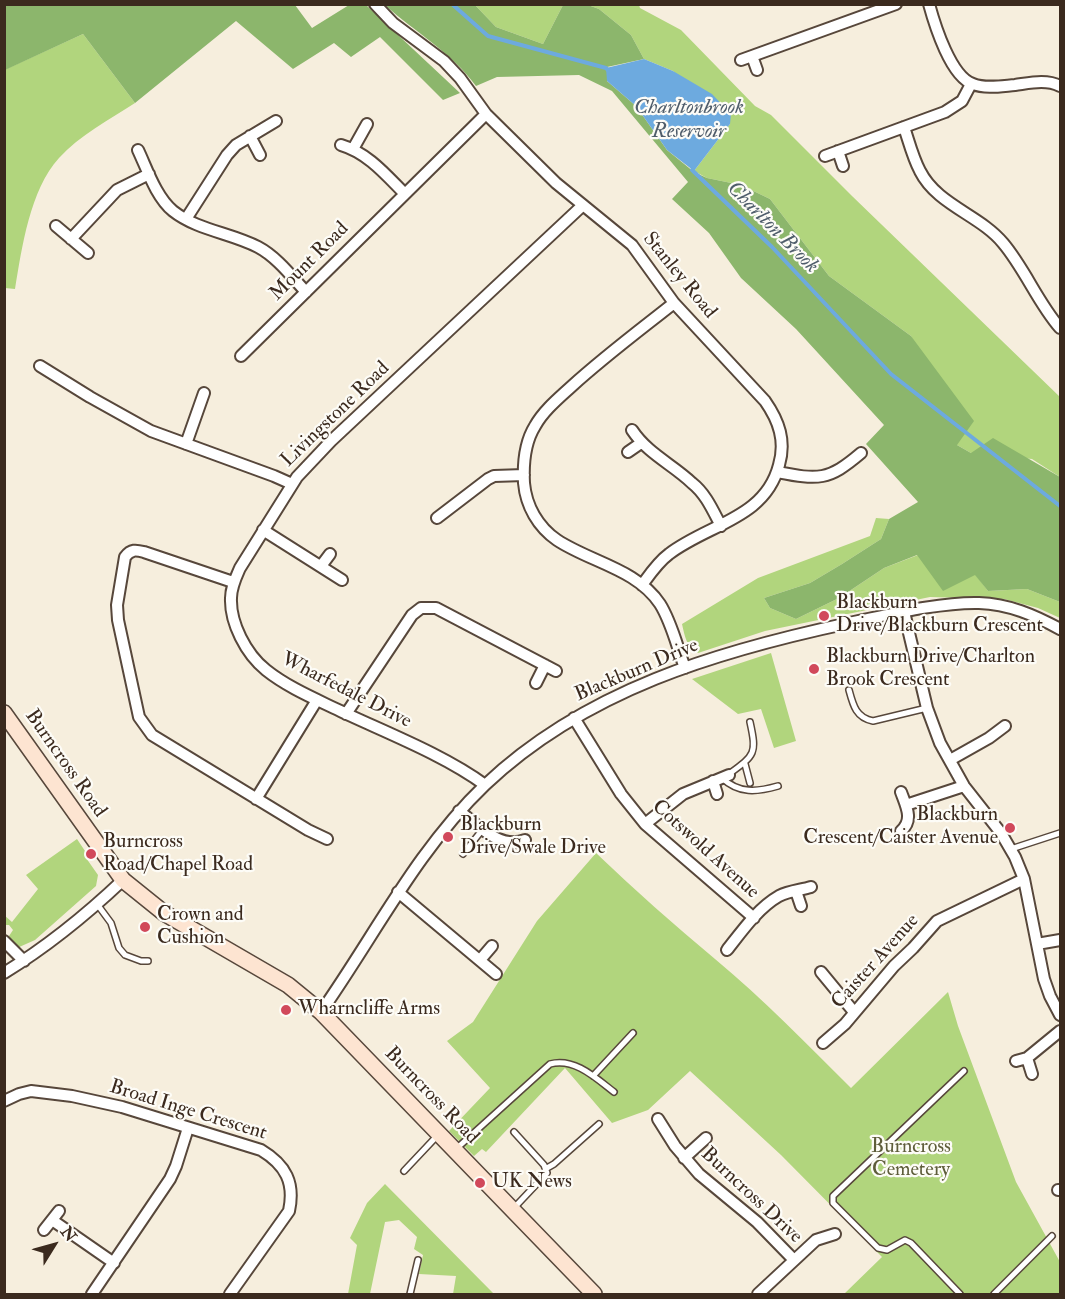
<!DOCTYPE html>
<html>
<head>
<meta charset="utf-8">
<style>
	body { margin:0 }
	#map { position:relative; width:1065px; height:1299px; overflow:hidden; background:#f6eedd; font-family:"IM FELL Double Pica",serif }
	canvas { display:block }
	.frame { position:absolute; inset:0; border:6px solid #3b2a1e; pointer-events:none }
	.north { position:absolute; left:24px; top:1215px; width:60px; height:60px; -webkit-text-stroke:4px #fdfcf7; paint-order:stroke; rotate:53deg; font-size:16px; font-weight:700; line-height:24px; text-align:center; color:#3b2a1e }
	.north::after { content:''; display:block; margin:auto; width:21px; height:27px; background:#3b2a1e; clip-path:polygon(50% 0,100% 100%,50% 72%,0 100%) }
</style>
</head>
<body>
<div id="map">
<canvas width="1065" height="1299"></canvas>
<div class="frame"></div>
<div class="north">N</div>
</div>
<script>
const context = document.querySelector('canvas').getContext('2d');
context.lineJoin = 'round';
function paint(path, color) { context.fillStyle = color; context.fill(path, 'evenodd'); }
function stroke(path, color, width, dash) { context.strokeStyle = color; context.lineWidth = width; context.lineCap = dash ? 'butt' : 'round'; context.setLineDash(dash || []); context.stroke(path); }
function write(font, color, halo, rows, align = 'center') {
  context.font = font + ' "IM FELL Double Pica",serif'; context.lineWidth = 4.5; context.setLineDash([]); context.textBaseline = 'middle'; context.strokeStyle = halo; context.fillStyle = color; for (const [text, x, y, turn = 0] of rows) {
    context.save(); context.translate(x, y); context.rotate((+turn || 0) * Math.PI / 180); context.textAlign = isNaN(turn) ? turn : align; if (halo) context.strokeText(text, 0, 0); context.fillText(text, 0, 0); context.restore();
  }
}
const green = new Path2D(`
	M 475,5 L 563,5 L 543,44 L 496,27 Z
	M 588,5 L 639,5 L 640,8 L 681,30 L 755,106 L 771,115 L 852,196 L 1060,397 L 1060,477 L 1032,459 L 971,453 L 957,445 L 911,336 L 829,276 L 770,199 L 741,185 L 707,178 L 694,171 L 730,124 L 673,71 L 644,59 L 631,35 L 599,9 Z
	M 83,34 L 135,103 C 109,120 80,135 59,158 C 30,190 22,247 15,289 L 5,288 L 4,70 Z
	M 876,518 L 889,519 L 881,539 L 842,564 L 810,583 L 764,598 L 770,608 L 796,619 L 839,598 L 884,568 L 918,555 L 976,575 L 988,591 L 1027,589 L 1060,602 L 1060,618 L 1038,608 L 1004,599 L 930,597 L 765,631 L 698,653 C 686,646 685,637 682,624 L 758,578 L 870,536 Z
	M 771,653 L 796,741 L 774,748 L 761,709 L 738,714 L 692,679 Z
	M 77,839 L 85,851 L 84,855 L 98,875 L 96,886 L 35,940 L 17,948 L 11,942 L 9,936 L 13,930 L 9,925 L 5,925 L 4,915 L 12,922 L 38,889 L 26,875 Z
	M 596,853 C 635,890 674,925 715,959 C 763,999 807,1044 851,1088 L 948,992 L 958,1026 L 1016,1182 L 1060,1262 L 1060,1294 L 844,1294 L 882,1257 L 781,1155 L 690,1071 L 648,1110 L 612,1123 L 565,1068 L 486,1152 L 482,1149 L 474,1156 L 449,1131 L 490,1088 L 447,1041 L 473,1022 L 537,921 Z
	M 385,1184 L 494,1294 L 453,1294 L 456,1276 L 419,1274 L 423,1255 L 414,1249 L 417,1237 L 399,1220 L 385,1222 L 370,1294 L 348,1294 L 357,1245 L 350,1238 L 367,1203 Z`);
const forest = new Path2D(`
	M 4,5 L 295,5 L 312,28 L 349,5 L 366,5 L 460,93 L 443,100 L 380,37 L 351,57 L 334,43 L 293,69 L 236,21 L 135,103 L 83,34 L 5,70 Z
	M 385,5 L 475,5 L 496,27 L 543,44 L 563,5 L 588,5 L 599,9 L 631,35 L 644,59 L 607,67 L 607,81 L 636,106 L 667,150 L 694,172 L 707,178 L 741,185 L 770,199 L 829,276 L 911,336 L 974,421 L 957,445 L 971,453 L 993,438 L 1060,477 L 1060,602 L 1027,589 L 988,591 L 975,575 L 943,591 L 917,555 L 884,568 L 839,598 L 796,619 L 770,608 L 764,598 L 810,583 L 842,564 L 881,539 L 889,519 L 918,502 L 866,444 L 884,425 L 796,329 L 741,278 L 709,233 L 672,199 L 688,182 L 612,91 L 579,75 L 497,77 L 476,86 C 452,53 415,32 385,5 Z`);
const water = new Path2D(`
	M 644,59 L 673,71 L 712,94 L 731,114 L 730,124 L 694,171 L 667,150 L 636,106 L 607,81 L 606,68 Z`);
const stream = new Path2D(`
	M 452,4 L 488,36 L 606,68 L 608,70
	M 692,170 L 772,247 L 891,374 L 1060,506`);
const lane = new Path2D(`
	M 849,690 C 853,705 856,718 873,721 L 927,708
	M 745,764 L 750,783
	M 729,774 C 755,755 757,754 750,722
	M 722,778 C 739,794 757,792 778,786
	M 1011,849 L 1060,833
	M 463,854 L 483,829
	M 97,904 L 111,923 L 119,948 L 125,955 L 141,961 L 148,961
	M 593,1076 L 633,1033
	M 456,1149 L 550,1064 C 574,1057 596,1078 614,1092
	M 547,1168 L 554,1164 L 599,1124
	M 404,1171 L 437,1136
	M 513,1209 L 547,1173 L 544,1165 L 514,1132
	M 410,1294 L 418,1260
	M 960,1294 L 911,1243 L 905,1240 L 887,1250 L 878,1248 L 833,1203 L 833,1196 L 964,1071
	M 994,1294 L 1052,1236`);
const street = new Path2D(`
	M 375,4 L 393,23 L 444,61 L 460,78 L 486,114 L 556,183 L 632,245 L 674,303 L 765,401 C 779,421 786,441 779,465 C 765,519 708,524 669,554 C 658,562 650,574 642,585
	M 929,4 C 935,26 951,77 973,84 C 985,89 1002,86 1015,85 C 1030,83 1046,79 1060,86
	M 752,56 L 757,70
	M 741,60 L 896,4
	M 904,127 C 909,142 913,158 920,171 C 937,205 980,215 1003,243 C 1025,269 1038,303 1060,328
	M 250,136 L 260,155
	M 341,145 C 368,153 386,175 405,194
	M 353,149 L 367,124
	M 138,150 C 147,169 156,197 173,211 C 197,230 231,233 258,247 C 277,257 292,277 306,292
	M 838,151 L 843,166
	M 825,156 L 945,112 L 962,101 L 971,84
	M 186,219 L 227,155 L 236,145 L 276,121
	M 56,226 L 88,253
	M 71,239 L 117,190 L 149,174
	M 674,303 C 640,330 605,356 572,386 C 559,398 544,410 535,426 C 525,442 523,464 524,483 C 526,506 538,527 557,540 C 590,562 637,569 660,604 C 672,623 677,647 685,668
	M 241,356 L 486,114
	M 40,366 L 90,397 L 151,431 L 274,476 L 292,484
	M 632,430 C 648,454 672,464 692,483 C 706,494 713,511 721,526
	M 186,444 L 204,393
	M 628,452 L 641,443
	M 777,472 C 819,480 828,481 861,453
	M 437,518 L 488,479 L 494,476 L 524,475
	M 263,530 L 342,580
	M 321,566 L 330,554
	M 233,582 L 144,552 C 136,550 131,549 125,557 L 117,605 L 118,620 L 139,717 L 152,735 L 308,830 L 327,839
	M 904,612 L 927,708 L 940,743 L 964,786 L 1001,833 L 1015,857 L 1024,879 L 1044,979 L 1050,996 L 1060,1015
	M 536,683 L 545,665
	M 346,714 L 412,615 L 421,608 L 436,608 L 556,671
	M 574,718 L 621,794 L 645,824 L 754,918
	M 950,760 L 989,738 L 1005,726
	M 713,781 L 717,794
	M 485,785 C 443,754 382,731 334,708 C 311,697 286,686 266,670 C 246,654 230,623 231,598 C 231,587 236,577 240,568 L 297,477 L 331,441 L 582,206
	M 256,799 L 317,700
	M 906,805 L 964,786
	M 459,811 C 478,825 500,850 525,840
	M 645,824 L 683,794 L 729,775
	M 901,831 C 914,820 906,806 901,792
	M 796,891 L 801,906
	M 398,892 L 496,974
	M 4,941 L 24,961
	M 1037,944 L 1060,940
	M 727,950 C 742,931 758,908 779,896 C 789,891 801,890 811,887
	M 480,960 L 492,946
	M 821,972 L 854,1012
	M 4,973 C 48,946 86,915 123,880
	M 321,1012 C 375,935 417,850 485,785 C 585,690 718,651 849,623 C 888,615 940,602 979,603 C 1009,604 1034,615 1060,629
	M 823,1043 L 845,1024 L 894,966 L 913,948 L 937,921 L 1024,879
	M 1027,1058 L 1032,1074
	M 1016,1061 L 1027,1058 L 1060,1031
	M 4,1101 L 19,1094 L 31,1091 L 72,1096 L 122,1107 L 261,1150 C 286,1165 295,1183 289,1211 L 230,1294
	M 658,1119 L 675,1146 L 699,1174 L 757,1222 L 794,1260
	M 684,1158 L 706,1138
	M 1058,1190 L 1060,1190
	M 52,1220 L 114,1263
	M 44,1230 L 59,1211
	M 92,1294 L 170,1179 L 176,1166 L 188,1128
	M 758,1294 L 816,1240 L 835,1234`);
const secondary = new Path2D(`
	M 4,713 L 123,880 L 164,913 L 288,985 L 321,1012 L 594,1294`);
const markers = [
	[824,616,6,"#d1495b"],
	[814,669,6,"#d1495b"],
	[1010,828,6,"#d1495b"],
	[448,837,6,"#d1495b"],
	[91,854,6,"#d1495b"],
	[145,927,6,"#d1495b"],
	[286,1010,6,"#d1495b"],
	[480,1183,6,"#d1495b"]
];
const streetNames = [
	["Mount Road",310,262,-45],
	["Stanley Road",679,276,51],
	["Livingstone Road",336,415,-44],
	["Blackburn Drive",637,671,-23],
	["Wharfedale Drive",346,691,27],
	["Burncross Road",65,764,55],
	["Cotswold Avenue",705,850,42],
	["Caister Avenue",876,962,-48],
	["Burncross Road",431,1096,46],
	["Broad Inge Crescent",188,1111,17],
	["Burncross Drive",751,1196,43]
];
const poiNames = [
	["Blackburn",836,604],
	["Drive/Blackburn Crescent",836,627],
	["Blackburn Drive/Charlton",826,658],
	["Brook Crescent",826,681],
	["Blackburn",998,816,"right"],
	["Crescent/Caister Avenue",998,839,"right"],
	["Blackburn",460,826],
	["Drive/Swale Drive",460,849],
	["Burncross",103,843],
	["Road/Chapel Road",103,866],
	["Crown and",157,916],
	["Cushion",157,939],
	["Wharncliffe Arms",298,1010],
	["UK News",492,1183]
];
const parkNames = [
	["Burncross",911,1148],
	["Cemetery",911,1171]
];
const waterNames = [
	["Charltonbrook",689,108],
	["Reservoir",689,132],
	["Charlton Brook",772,228,45]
];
paint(green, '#b1d57d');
paint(forest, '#8cb66c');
paint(water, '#6daadf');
stroke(stream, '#6daadf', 4);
stroke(lane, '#57473b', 8);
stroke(street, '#57473b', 14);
stroke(secondary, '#57473b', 18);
stroke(lane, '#fff', 5);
stroke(street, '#fff', 10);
stroke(secondary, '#fde4d1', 15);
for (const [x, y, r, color] of markers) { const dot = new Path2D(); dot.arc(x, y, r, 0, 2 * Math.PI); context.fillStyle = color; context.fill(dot); stroke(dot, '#fdfcf7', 2); }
write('20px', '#3b2a1e', '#fdfcf7', streetNames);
write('20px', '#3b2a1e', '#fdfcf7', poiNames, 'left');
write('20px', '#5e5d3a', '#fdfcf7', parkNames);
write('italic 21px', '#4f5d6b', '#fdfcf7', waterNames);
</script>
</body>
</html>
